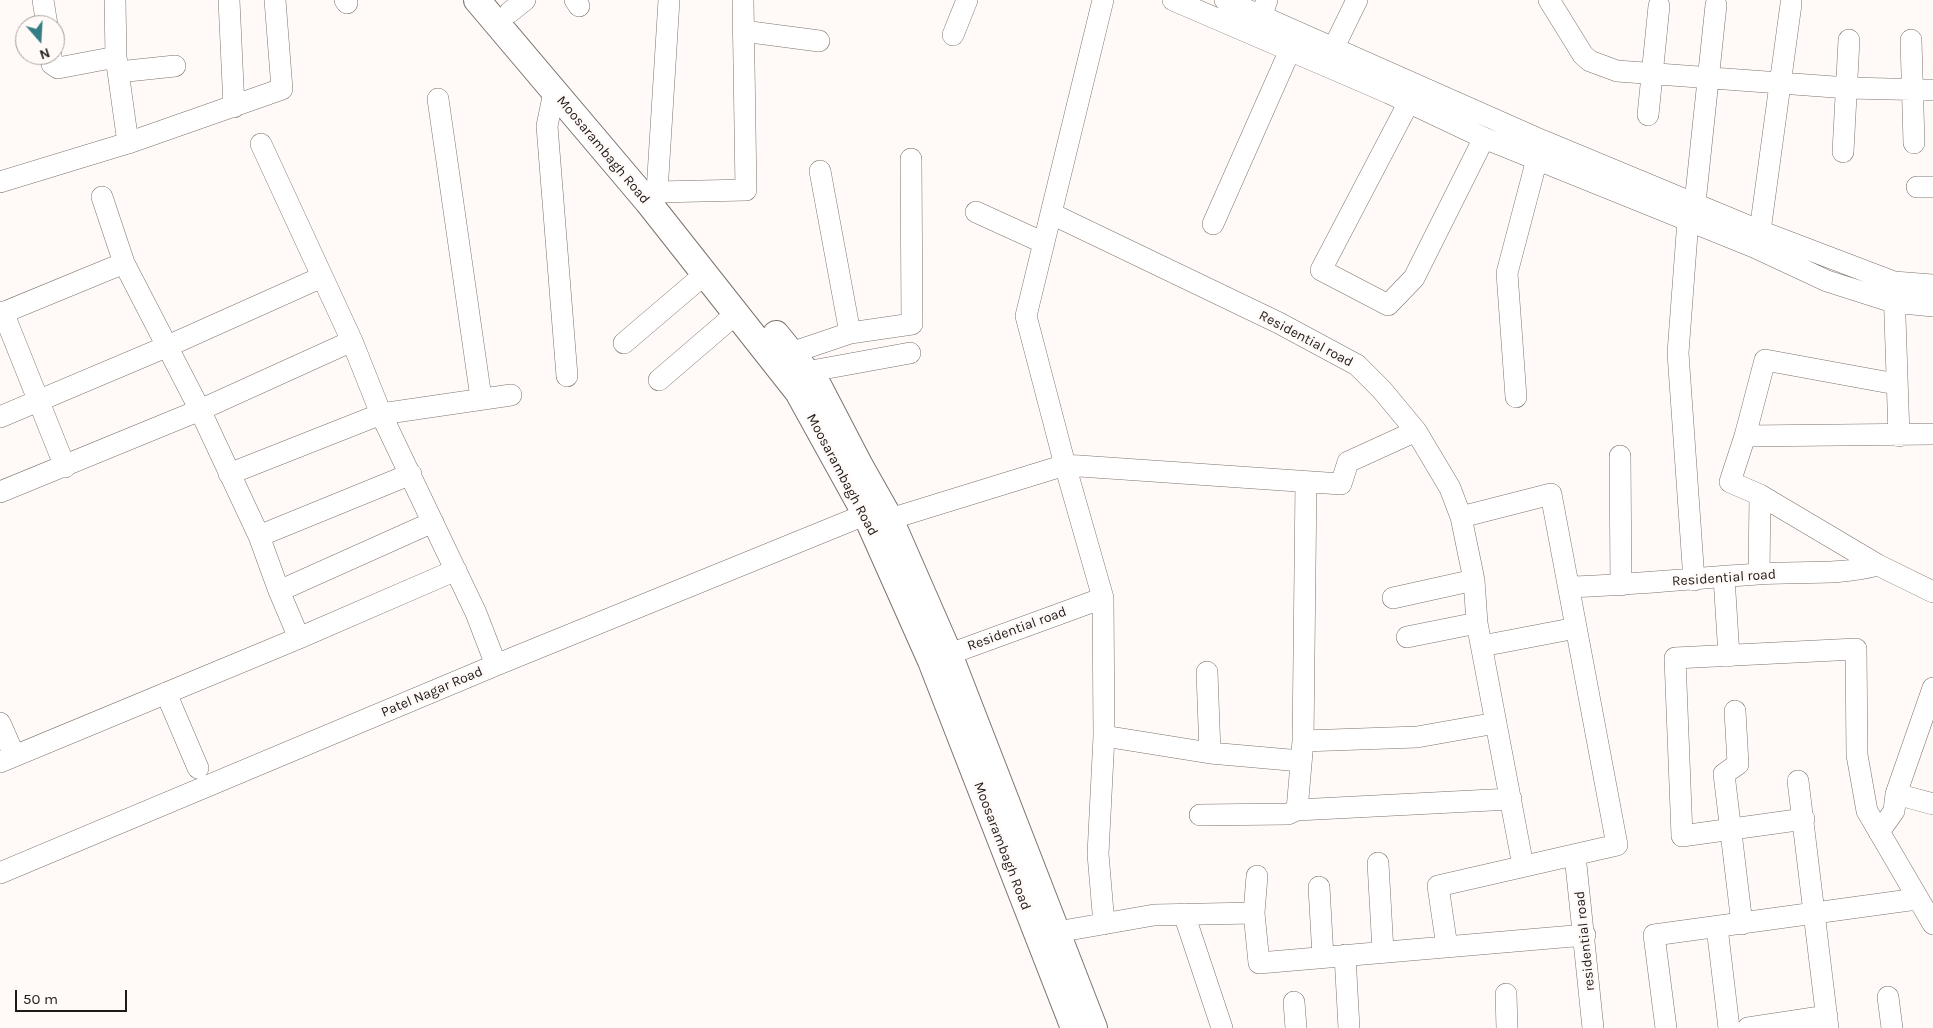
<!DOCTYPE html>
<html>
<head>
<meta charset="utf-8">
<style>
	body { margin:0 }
	#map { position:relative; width:1933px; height:1028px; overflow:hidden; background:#fffaf7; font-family:Karla,sans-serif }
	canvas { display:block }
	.north { position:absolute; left:15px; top:15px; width:50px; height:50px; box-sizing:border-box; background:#fffaf7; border:1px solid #a5a09d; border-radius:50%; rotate:161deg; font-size:14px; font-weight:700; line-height:20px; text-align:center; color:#1e1a17 }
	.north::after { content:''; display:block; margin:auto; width:18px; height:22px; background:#357d85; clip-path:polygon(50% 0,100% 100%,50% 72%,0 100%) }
	.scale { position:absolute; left:15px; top:990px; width:112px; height:22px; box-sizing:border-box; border:2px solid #1e1a17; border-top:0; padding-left:6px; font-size:15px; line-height:18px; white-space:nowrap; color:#1e1a17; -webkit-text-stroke:4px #fffaf7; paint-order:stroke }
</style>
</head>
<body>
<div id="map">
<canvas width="1933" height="1028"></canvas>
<div class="north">N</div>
<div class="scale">50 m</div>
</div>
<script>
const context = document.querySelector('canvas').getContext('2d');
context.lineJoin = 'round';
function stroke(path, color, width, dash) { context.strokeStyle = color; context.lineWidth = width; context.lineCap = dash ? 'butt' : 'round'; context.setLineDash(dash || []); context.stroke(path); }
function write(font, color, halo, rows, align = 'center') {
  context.font = font + ' Karla,sans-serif'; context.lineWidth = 5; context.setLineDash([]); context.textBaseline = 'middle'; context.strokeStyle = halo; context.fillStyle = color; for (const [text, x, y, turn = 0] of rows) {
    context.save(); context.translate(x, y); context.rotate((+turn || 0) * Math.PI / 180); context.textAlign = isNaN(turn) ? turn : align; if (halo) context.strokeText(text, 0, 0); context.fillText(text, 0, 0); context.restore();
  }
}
const minor = new Path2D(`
	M 43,0 L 47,25
	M 115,0 L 116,57 L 128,143
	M 229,0 L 234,107
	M 345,0 L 347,3
	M 575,0 L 579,6
	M 669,0 L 657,192 L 746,190 L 743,0
	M 1103,0 L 1026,316 L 1065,465 L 1103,598 L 1104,736 L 1098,854 L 1104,924
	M 1173,0 L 1389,93 L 1484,138 L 1754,247 L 1827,281 L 1893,302 L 1933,306
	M 1225,0 L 1541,140 L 1760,231 L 1894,282 L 1933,285
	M 1549,0 L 1583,55 L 1590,61 L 1617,71 L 1848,88 L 1933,90
	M 510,12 L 525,0
	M 1261,17 L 1267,0
	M 743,31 L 819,41
	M 953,35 L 967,0
	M 1911,40 L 1914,143
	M 1334,47 L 1357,0
	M 51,55 L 52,64 L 58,68 L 116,57
	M 118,72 L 175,66
	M 554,92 L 547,126 L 567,376
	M 438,99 L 481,398
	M 1409,102 L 1321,270 L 1388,305 L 1414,278 L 1484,138
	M 1648,115 L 1659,6
	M 261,144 L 352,341 L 381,414 L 476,613 L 496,665
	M 1843,152 L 1849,40
	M 820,171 L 850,333
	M 0,182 L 128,143 L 282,89 L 275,0
	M 1917,187 L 1933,187
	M 102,197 L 124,263 L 200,410 L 259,536 L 279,591 L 299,638
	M 1695,203 L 1716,5
	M 976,212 L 1044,243
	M 1052,214 L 1279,323 L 1357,365 L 1382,390 L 1416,431 L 1450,488 L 1461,517 L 1474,580 L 1477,623 L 1523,866
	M 1688,220 L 1678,353 L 1694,580
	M 1213,224 L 1290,50
	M 1755,243 L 1760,231 L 1791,4
	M 1894,287 L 1899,436
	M 3,312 L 65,467
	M 0,314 L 124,263
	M 624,343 L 705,274
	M 791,353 L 850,333 L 912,324 L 911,159
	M 806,372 L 910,353
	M 659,380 L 737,313
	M 1896,384 L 1765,360 L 1745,436 L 1730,482 L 1760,495 L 1878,565 L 1933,592
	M 1516,397 L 1507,273 L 1537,159
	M 0,417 L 168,346 L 322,277
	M 1745,436 L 1933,434
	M 1620,456 L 1621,585
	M 229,474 L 381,414 L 511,395
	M 0,492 L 200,410 L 352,341
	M 890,519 L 1065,465 L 1341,484 L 1348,462 L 1416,431
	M 259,536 L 411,474
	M 1759,574 L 1760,495
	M 1724,577 L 1729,656
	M 1569,587 C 1632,585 1695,578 1758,574 C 1798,571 1839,576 1878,565
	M 279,591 L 433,522
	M 1393,598 L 1474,580
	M 1407,637 L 1477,623
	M 1482,646 L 1576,628
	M 936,659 L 1103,598
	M 1207,672 L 1210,753
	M 166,693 L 198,768
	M 1735,711 L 1738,764 L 1724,774 L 1742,924
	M 0,723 L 14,755
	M 1104,736 L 1210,753 L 1301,761
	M 1303,741 L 1417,737 L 1496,723
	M 0,762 L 299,638 L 456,570
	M 1798,781 L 1828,1028
	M 1896,794 L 1933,804
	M 1297,810 L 1303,741 L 1306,482
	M 1200,815 L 1288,814 L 1297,810 L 1511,799
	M 1804,819 L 1682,836 L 1675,658 L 1856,649 L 1857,755 L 1867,811 L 1933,924
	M 1879,832 L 1894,811 L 1896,794 L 1933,688
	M 1575,855 L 1593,1028
	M 1378,863 L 1383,951
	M 0,873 L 496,665 L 879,509
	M 1257,876 L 1254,913 L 1259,963 L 1585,935
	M 1319,887 L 1323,957
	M 1184,914 L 1222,1028
	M 1717,927 L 1729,1028
	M 1042,937 L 1057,932 L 1154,915 L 1254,913
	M 1447,947 L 1438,886 L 1617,845 L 1551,494 L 1461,517
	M 1345,955 L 1349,1028
	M 1506,994 L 1507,1028
	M 1888,997 L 1892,1028
	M 1294,1002 L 1296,1028
	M 1666,1028 L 1654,935 L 1917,899
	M 1748,1028 L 1827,1016`);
const major = new Path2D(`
	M 477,0 L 648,202 L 798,392 L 866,515 L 931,661 L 1074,1028
	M 776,334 L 819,387 L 860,466 L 890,519 L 949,654 L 1094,1028`);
const streetNames = [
	["Moosarambagh Road",603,150,50],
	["Residential road",1306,339,28],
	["Moosarambagh Road",842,475,62],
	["Residential road",1724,578,-4],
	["Residential road",1017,629,-20],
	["Patel Nagar Road",432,692,-23],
	["Moosarambagh Road",1002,846,69],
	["residential road",1585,941,-96]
];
stroke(minor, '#7d736c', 22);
stroke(major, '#7d736c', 28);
stroke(minor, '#fff', 21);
stroke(major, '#fff', 26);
write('14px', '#1e1a17', '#fffaf7', streetNames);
</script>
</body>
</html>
